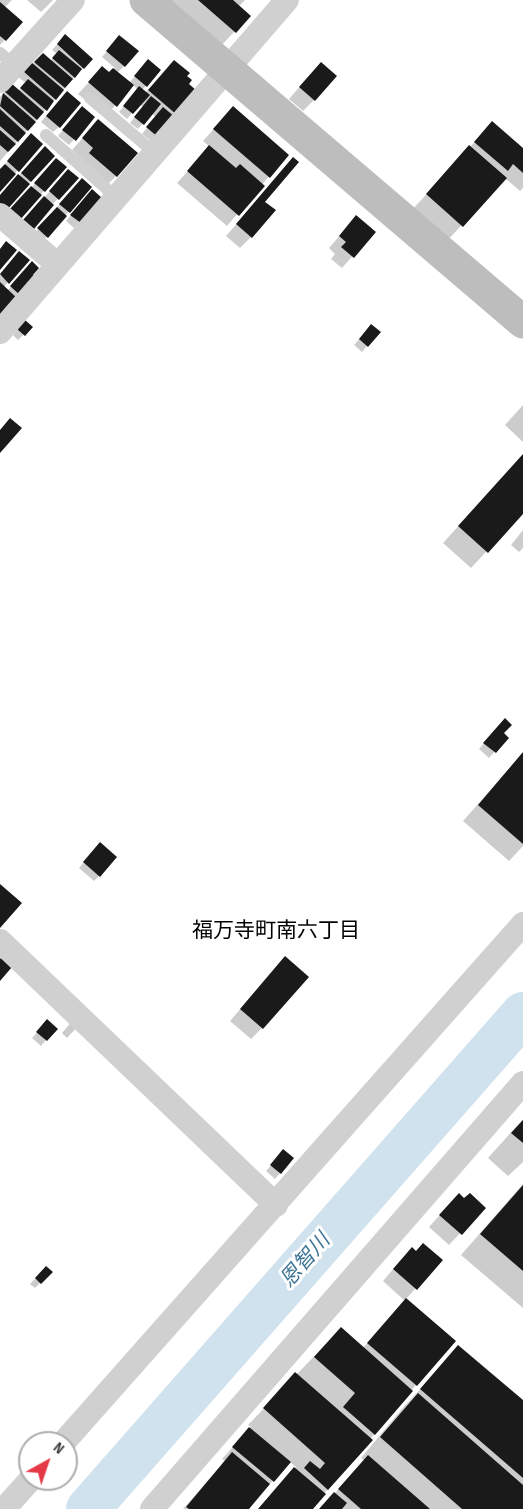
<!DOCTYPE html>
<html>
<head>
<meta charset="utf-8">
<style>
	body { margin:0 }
	#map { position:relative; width:523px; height:1509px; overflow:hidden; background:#fff; font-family:"Sofia Sans Condensed",sans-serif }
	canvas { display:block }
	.north { position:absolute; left:18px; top:1431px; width:60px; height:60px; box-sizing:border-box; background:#fff; border:2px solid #adadad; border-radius:50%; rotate:40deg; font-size:16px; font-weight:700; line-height:24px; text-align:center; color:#333 }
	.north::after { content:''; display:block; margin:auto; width:21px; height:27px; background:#e63946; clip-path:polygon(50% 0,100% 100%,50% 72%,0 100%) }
</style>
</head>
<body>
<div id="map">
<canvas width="523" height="1509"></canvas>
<div class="north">N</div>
</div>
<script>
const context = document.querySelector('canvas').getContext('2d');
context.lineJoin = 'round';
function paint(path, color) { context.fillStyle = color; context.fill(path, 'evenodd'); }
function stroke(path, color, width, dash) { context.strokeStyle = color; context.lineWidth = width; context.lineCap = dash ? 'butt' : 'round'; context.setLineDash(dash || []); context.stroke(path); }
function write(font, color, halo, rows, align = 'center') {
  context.font = font + ' "Sofia Sans Condensed","Noto Sans JP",sans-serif'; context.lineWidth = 6; context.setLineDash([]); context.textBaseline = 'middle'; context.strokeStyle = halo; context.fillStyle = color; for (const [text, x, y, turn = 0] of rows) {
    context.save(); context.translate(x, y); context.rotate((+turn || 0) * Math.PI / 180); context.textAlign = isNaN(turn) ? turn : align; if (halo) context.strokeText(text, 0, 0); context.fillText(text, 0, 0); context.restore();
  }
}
const shadow = new Path2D(`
	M 0,0 L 12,0 L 4,8 L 21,22 L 0,45 Z
	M 27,0 L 53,0 L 41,12 Z
	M 164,0 L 245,0 L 238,7 L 249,16 L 219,48 Z
	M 65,36 L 83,68 L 0,161 L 0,97 L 11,85 L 18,91 L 26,83 L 18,77 L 43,55 L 50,61 L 57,54 L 52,50 Z
	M 114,43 L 124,66 L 117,73 L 129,83 L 143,67 L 146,86 L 142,90 L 145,93 L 174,62 L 185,76 L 186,84 L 195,91 L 151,141 L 142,134 L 156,117 L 152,114 L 138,129 L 130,123 L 143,107 L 140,104 L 127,119 L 119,112 L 138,90 L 133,85 L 105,117 L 78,94 L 102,68 L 109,74 L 115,68 L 102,57 Z
	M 310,75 L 314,100 L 303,111 L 289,99 Z
	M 61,99 L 59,127 L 53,132 L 41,122 Z
	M 77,113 L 93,117 L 69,145 L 58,136 Z
	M 222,120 L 287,155 L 227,226 L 177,183 L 210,147 L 203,141 Z
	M 98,121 L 116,176 L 105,187 L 79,165 L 83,160 L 72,150 Z
	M 481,135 L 523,150 L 523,188 L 520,191 L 505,178 L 446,242 L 411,211 Z
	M 26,141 L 41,144 L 0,190 L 0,170 Z
	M 39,154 L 53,156 L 5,210 L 0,196 Z
	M 293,159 L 263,202 L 251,237 L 240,248 L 226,236 Z
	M 51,165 L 44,191 L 38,197 L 31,188 Z
	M 63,176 L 77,178 L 52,205 L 44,198 Z
	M 76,185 L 90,187 L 42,242 L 33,235 Z
	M 87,197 L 80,222 L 74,228 L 66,221 Z
	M 356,217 L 374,232 L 342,268 L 331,259 L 335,254 L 329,248 Z
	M 14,259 L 27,260 L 3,288 L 7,291 L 27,269 L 37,268 L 0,318 L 0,275 Z
	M 25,322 L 31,327 L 18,340 L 13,335 Z
	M 366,331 L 367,346 L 362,352 L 354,345 Z
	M 523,405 L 523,442 L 505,425 Z
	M 523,455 L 523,512 L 471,568 L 443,543 Z
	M 523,530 L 523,548 L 519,552 L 511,545 Z
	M 499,725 L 507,738 L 489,758 L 479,749 Z
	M 523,753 L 523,846 L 509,861 L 463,821 Z
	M 94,850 L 99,876 L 94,881 L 79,868 Z
	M 274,970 L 262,1028 L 251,1039 L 230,1021 Z
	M 74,1019 L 80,1024 L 67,1038 L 62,1033 Z
	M 42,1027 L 46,1040 L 41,1046 L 32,1038 Z
	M 523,1119 L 523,1162 L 508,1176 L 488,1158 Z
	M 278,1157 L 280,1173 L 275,1179 L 266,1171 Z
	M 523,1184 L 523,1308 L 461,1255 Z
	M 464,1200 L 484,1208 L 449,1245 L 429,1227 L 448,1206 Z
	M 415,1253 L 441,1260 L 405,1300 L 416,1385 L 311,1509 L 258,1509 L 296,1467 L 290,1462 L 247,1509 L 183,1509 L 225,1461 L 222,1459 L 251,1427 L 248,1425 L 325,1345 L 363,1348 L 405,1301 L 383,1281 L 401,1260 Z
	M 46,1268 L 51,1272 L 35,1288 L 30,1284 Z
	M 459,1347 L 523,1402 L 523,1509 L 320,1509 L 365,1461 L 361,1458 L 401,1410 Z`);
const river = new Path2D(`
	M 88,1509 L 523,1014`);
const building = new Path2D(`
	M 198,0 L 233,0 L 251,16 L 236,33 Z
	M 0,2 L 23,22 L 6,41 L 0,36 Z
	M 65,34 L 93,59 L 84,69 L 57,44 Z
	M 119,35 L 139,51 L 125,67 L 106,51 Z
	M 59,50 L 82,69 L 75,78 L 52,58 Z
	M 43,53 L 73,79 L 65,88 L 34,62 Z
	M 148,59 L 161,70 L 147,87 L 134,76 Z
	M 174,60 L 190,73 L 187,76 L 192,80 L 189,84 L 197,91 L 177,115 L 148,90 Z
	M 31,62 L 64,90 L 56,100 L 23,71 Z
	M 321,62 L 337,76 L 315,101 L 299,87 Z
	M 102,66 L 109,72 L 113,68 L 134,85 L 117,107 L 88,82 Z
	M 28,79 L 54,101 L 47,111 L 20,88 Z
	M 11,83 L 44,112 L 37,120 L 4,91 Z
	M 139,86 L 150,95 L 133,114 L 123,106 Z
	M 67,91 L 81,103 L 60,128 L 46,116 Z
	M 3,93 L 36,122 L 28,131 L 0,106 Z
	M 151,96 L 161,104 L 144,125 L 134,117 Z
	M 82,106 L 95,117 L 76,141 L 62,130 Z
	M 233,106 L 289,155 L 270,178 L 213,129 Z
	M 163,107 L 175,117 L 158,137 L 146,127 Z
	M 0,109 L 26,133 L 18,142 L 0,126 Z
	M 98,119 L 138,153 L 117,177 L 89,153 L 93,148 L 82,138 Z
	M 492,121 L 523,148 L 523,173 L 513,164 L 508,171 L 474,142 Z
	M 0,130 L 16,144 L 8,152 L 0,145 Z
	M 31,133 L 43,144 L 19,172 L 7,161 Z
	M 209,145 L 236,168 L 240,164 L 265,186 L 239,216 L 187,171 Z
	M 469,145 L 507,178 L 463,227 L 426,194 Z
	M 45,146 L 55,156 L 31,182 L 21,173 Z
	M 293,157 L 299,162 L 265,202 L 276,210 L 252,238 L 236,224 Z
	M 56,158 L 67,167 L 45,192 L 34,183 Z
	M 5,164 L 16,174 L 0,192 L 0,169 Z
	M 68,169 L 79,178 L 59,200 L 49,191 Z
	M 18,174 L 30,184 L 6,211 L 0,205 L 0,195 Z
	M 82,178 L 92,187 L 70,213 L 59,204 Z
	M 31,186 L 42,195 L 19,221 L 8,211 Z
	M 92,189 L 102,198 L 81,223 L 70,215 Z
	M 44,196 L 54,205 L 34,229 L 23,220 Z
	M 57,207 L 67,216 L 48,238 L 37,228 Z
	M 356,215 L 376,232 L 354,258 L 341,247 L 346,242 L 339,236 Z
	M 6,241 L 17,250 L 0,270 L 0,249 Z
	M 19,251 L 30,260 L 9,284 L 0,274 Z
	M 32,261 L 39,268 L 33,275 L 37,278 L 21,296 L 10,286 Z
	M 0,282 L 19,300 L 0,320 Z
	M 25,320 L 33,327 L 25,336 L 17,329 Z
	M 371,324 L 381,332 L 368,347 L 359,339 Z
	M 10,418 L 22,428 L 0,453 L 0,430 Z
	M 523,454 L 523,514 L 488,553 L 458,526 Z
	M 505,718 L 512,725 L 504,733 L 509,738 L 496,753 L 483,743 Z
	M 523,752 L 523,844 L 478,805 Z
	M 100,842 L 117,857 L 100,877 L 83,862 Z
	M 0,884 L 22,903 L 0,928 Z
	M 285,956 L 309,977 L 263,1029 L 240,1009 Z
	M 1,958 L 12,967 L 0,981 L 0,959 Z
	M 47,1019 L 58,1029 L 47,1041 L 36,1032 Z
	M 523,1120 L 523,1143 L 511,1133 Z
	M 283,1149 L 294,1158 L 281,1174 L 270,1165 Z
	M 523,1185 L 523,1271 L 480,1234 Z
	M 459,1193 L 464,1198 L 470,1193 L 486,1208 L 462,1235 L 439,1215 Z
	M 423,1243 L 443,1260 L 417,1290 L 393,1269 L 412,1247 L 416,1251 Z
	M 46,1266 L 53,1272 L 41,1284 L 35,1278 Z
	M 406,1298 L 456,1341 L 417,1386 L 367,1343 Z
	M 341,1327 L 413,1391 L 375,1435 L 343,1407 L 355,1393 L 314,1357 Z
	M 458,1345 L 523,1400 L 523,1478 L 420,1389 Z
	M 295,1372 L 373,1440 L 328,1490 L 304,1468 L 310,1461 L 320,1469 L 325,1463 L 263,1408 Z
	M 418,1393 L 523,1485 L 523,1509 L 462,1509 L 380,1437 Z
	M 249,1427 L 291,1462 L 274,1482 L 232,1447 Z
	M 232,1452 L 270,1484 L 249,1509 L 189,1509 L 186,1507 Z
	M 368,1455 L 430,1509 L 361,1509 L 338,1489 Z
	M 294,1467 L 326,1494 L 313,1509 L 258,1509 Z
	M 334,1492 L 347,1503 L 342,1509 L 319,1509 Z`);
const lane = new Path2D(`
	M 0,53 L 14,65
	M 90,98 L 155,153
	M 46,135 L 116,197`);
const street = new Path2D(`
	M 0,81 L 73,0
	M 0,215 L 58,265
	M 0,332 L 287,0
	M 0,941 L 276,1205
	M 63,1443 L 523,924
	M 4,1509 L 31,1479
	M 152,1509 L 523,1083`);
const secondary = new Path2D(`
	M 146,0 L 523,322`);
const neighbourhoodNames = [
	["福万寺町南六丁目",276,932]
];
const waterNames = [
	["恩智川",306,1261,-49]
];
paint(shadow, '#0003');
stroke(river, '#cfe2ee', 44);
paint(building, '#1a1a1a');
stroke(lane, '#d0d0d0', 12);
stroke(street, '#d0d0d0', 24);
stroke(secondary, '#bdbdbd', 33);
write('21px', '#000', '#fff', neighbourhoodNames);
write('italic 21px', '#3f7597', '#fff', waterNames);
</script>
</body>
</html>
